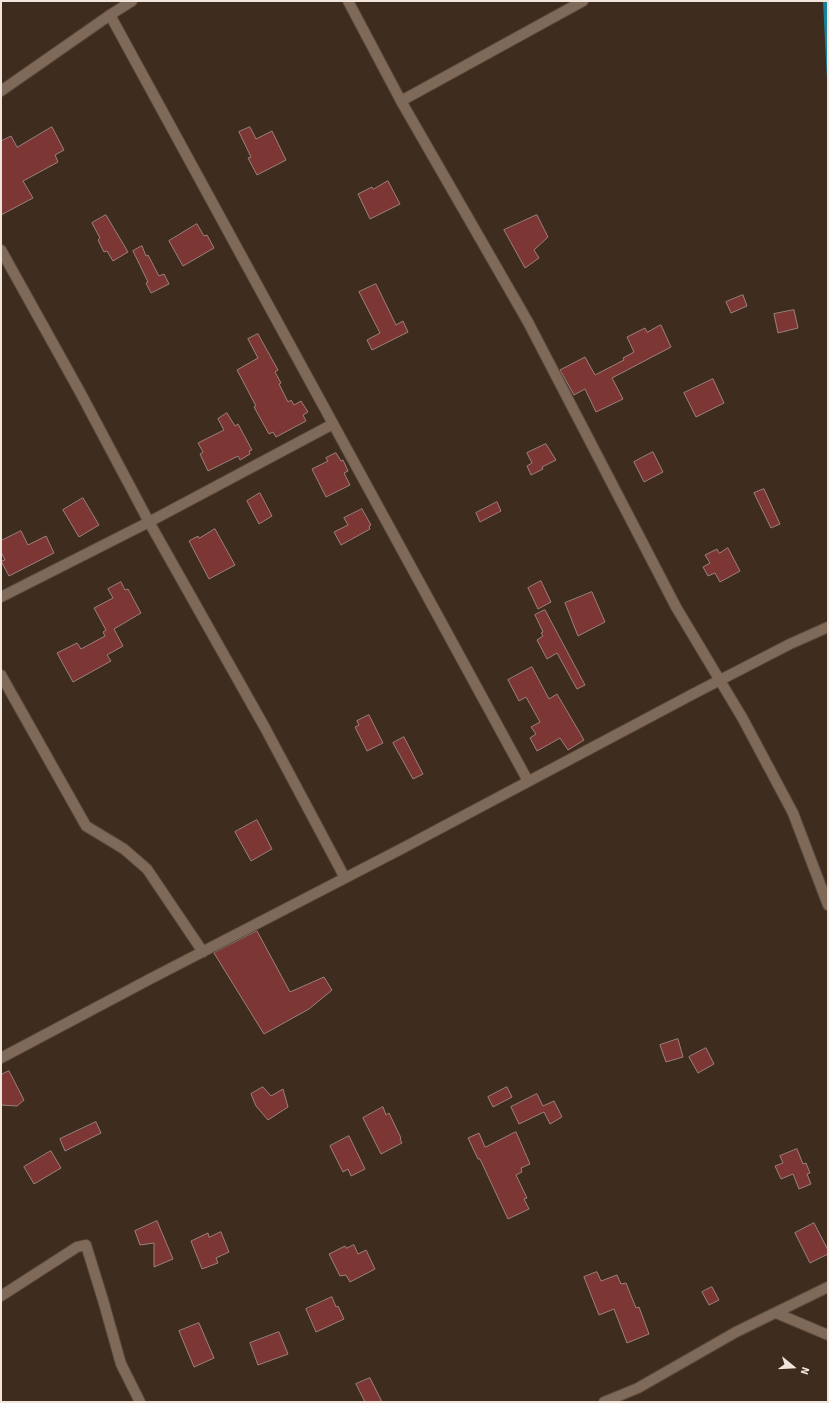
<!DOCTYPE html>
<html>
<head>
<meta charset="utf-8">
<style>
	body { margin:0 }
	#map { position:relative; width:829px; height:1403px; overflow:hidden; background:#3e2c1e; font-family:"Source Sans 3",sans-serif }
	canvas { display:block }
	.frame { position:absolute; inset:0; border:2px solid #f1e5dc; pointer-events:none }
	.north { position:absolute; left:773px; top:1347px; width:40px; height:40px; -webkit-text-stroke:3px #3e2c1e; paint-order:stroke; rotate:108deg; font-size:11px; font-weight:700; line-height:16px; text-align:center; color:#f1e5dc }
	.north::after { content:''; display:block; margin:auto; width:14px; height:18px; background:#f1e5dc; clip-path:polygon(50% 0,100% 100%,50% 72%,0 100%) }
</style>
</head>
<body>
<div id="map">
<canvas width="829" height="1403"></canvas>
<div class="frame"></div>
<div class="north">N</div>
</div>
<script>
const context = document.querySelector('canvas').getContext('2d');
context.lineJoin = 'round';
function paint(path, color) { context.fillStyle = color; context.fill(path, 'evenodd'); }
function stroke(path, color, width, dash) { context.strokeStyle = color; context.lineWidth = width; context.lineCap = dash ? 'butt' : 'round'; context.setLineDash(dash || []); context.stroke(path); }
const water = new Path2D(`
	M 823,1 L 828,1 L 828,100 Z`);
const building = new Path2D(`
	M 52,127 L 64,150 L 55,155 L 58,162 L 23,181 L 33,198 L 1,215 L 1,141 L 11,136 L 17,147 Z
	M 250,127 L 256,139 L 272,131 L 286,160 L 257,175 L 248,158 L 251,157 L 239,132 Z
	M 388,181 L 400,204 L 370,219 L 358,194 L 372,187 L 373,189 Z
	M 106,215 L 128,252 L 113,261 L 107,251 L 104,252 L 98,240 L 100,238 L 92,223 Z
	M 537,215 L 548,237 L 534,250 L 539,258 L 525,268 L 504,230 Z
	M 197,224 L 204,236 L 207,235 L 214,248 L 183,266 L 169,241 Z
	M 142,246 L 146,256 L 148,255 L 159,276 L 164,274 L 169,284 L 151,293 L 146,283 L 148,282 L 133,251 Z
	M 376,284 L 396,325 L 403,321 L 408,332 L 372,350 L 367,340 L 380,333 L 359,292 Z
	M 743,295 L 747,306 L 731,313 L 726,302 Z
	M 794,310 L 798,328 L 778,333 L 774,314 Z
	M 661,325 L 671,347 L 612,378 L 623,399 L 596,412 L 585,389 L 574,395 L 560,370 L 585,357 L 595,375 L 624,360 L 623,358 L 634,352 L 627,337 L 645,328 L 647,332 Z
	M 258,334 L 278,370 L 275,372 L 281,383 L 279,384 L 288,402 L 291,400 L 294,405 L 301,401 L 308,412 L 303,415 L 306,421 L 276,437 L 273,432 L 269,434 L 254,407 L 256,406 L 237,370 L 258,358 L 248,339 Z
	M 713,379 L 724,403 L 696,417 L 684,393 Z
	M 227,413 L 235,426 L 238,424 L 252,450 L 249,451 L 250,454 L 240,460 L 238,456 L 208,471 L 200,454 L 203,452 L 198,443 L 224,430 L 218,419 Z
	M 546,444 L 556,460 L 542,467 L 543,469 L 531,475 L 527,466 L 532,463 L 527,453 Z
	M 653,452 L 663,472 L 644,482 L 634,462 Z
	M 336,453 L 341,461 L 343,460 L 348,471 L 344,473 L 350,485 L 326,497 L 312,469 L 328,461 L 326,458 Z
	M 764,489 L 780,524 L 771,528 L 754,493 Z
	M 260,493 L 272,516 L 259,524 L 247,501 Z
	M 83,498 L 99,525 L 79,537 L 63,510 Z
	M 497,502 L 501,511 L 480,522 L 476,513 Z
	M 362,509 L 371,525 L 369,526 L 370,529 L 341,545 L 334,532 L 348,525 L 344,518 Z
	M 215,529 L 235,565 L 209,579 L 189,541 L 198,536 L 199,538 Z
	M 21,531 L 28,545 L 46,536 L 54,553 L 9,576 L 1,561 L 5,560 L 1,552 L 1,541 Z
	M 728,548 L 740,571 L 720,582 L 715,573 L 708,576 L 703,567 L 710,563 L 705,555 L 717,549 L 719,553 Z
	M 541,581 L 551,602 L 538,609 L 528,588 Z
	M 121,582 L 125,590 L 128,589 L 141,613 L 114,629 L 123,646 L 107,655 L 111,661 L 73,682 L 57,653 L 77,643 L 81,649 L 105,636 L 103,632 L 106,630 L 94,608 L 113,598 L 108,589 Z
	M 592,592 L 605,622 L 578,636 L 565,603 Z
	M 545,610 L 585,685 L 577,689 L 557,653 L 547,659 L 537,640 L 543,636 L 541,633 L 543,632 L 535,615 Z
	M 532,667 L 549,699 L 557,694 L 584,740 L 568,750 L 560,738 L 537,751 L 530,738 L 536,734 L 531,727 L 540,722 L 526,697 L 519,701 L 508,680 Z
	M 369,715 L 383,743 L 367,751 L 355,727 L 359,725 L 357,721 Z
	M 404,737 L 423,774 L 413,779 L 393,743 Z
	M 257,820 L 272,849 L 251,861 L 235,832 Z
	M 257,931 L 290,992 L 324,977 L 332,990 L 309,1009 L 264,1034 L 214,953 Z
	M 678,1039 L 683,1057 L 666,1062 L 660,1045 Z
	M 706,1048 L 714,1064 L 698,1073 L 689,1057 Z
	M 9,1071 L 24,1100 L 17,1106 L 1,1105 L 1,1075 Z
	M 263,1087 L 271,1096 L 283,1089 L 288,1107 L 268,1120 L 256,1106 L 251,1094 Z
	M 507,1087 L 512,1097 L 493,1107 L 488,1097 Z
	M 537,1094 L 543,1106 L 554,1101 L 562,1117 L 550,1124 L 544,1112 L 519,1124 L 511,1107 Z
	M 383,1107 L 386,1115 L 389,1113 L 401,1138 L 400,1139 L 402,1143 L 381,1154 L 363,1118 Z
	M 96,1122 L 101,1133 L 65,1151 L 60,1139 Z
	M 516,1132 L 530,1164 L 521,1168 L 522,1172 L 516,1175 L 527,1198 L 524,1199 L 529,1209 L 508,1219 L 480,1159 L 478,1159 L 468,1138 L 479,1133 L 485,1147 Z
	M 349,1136 L 365,1169 L 351,1176 L 348,1169 L 343,1172 L 330,1146 Z
	M 797,1149 L 803,1164 L 806,1163 L 810,1173 L 807,1174 L 811,1184 L 799,1189 L 793,1174 L 781,1179 L 775,1166 L 783,1163 L 780,1156 Z
	M 51,1151 L 61,1168 L 34,1184 L 24,1167 Z
	M 157,1221 L 173,1259 L 154,1267 L 154,1243 L 140,1245 L 135,1231 Z
	M 814,1223 L 828,1250 L 828,1254 L 810,1263 L 795,1233 Z
	M 221,1232 L 229,1252 L 216,1258 L 218,1263 L 202,1269 L 191,1241 L 208,1233 L 209,1237 Z
	M 354,1245 L 358,1254 L 366,1250 L 375,1269 L 350,1282 L 346,1275 L 340,1276 L 329,1254 L 345,1246 L 346,1248 Z
	M 597,1272 L 601,1281 L 617,1275 L 621,1284 L 626,1283 L 636,1308 L 639,1307 L 649,1334 L 627,1343 L 614,1309 L 599,1315 L 584,1277 Z
	M 712,1287 L 719,1300 L 709,1305 L 702,1292 Z
	M 332,1297 L 336,1307 L 338,1306 L 344,1319 L 316,1332 L 306,1309 Z
	M 199,1323 L 214,1358 L 194,1367 L 179,1331 Z
	M 279,1332 L 288,1354 L 258,1365 L 250,1343 Z
	M 370,1378 L 382,1402 L 365,1402 L 356,1384 Z`);
const minor = new Path2D(`
	M 348,1 L 401,101 L 528,322 L 676,607 L 743,719 L 793,813 L 828,905
	M 110,15 L 528,781
	M 1,91 L 110,15 L 132,1
	M 401,101 L 583,1
	M 1,250 L 80,392 L 149,522 L 264,726 L 345,878
	M 1,597 L 149,522 L 333,424
	M 1,675 L 86,826 L 124,849 L 147,869 L 203,952
	M 1,1058 L 150,979 L 403,848 L 693,694 L 790,644 L 828,627
	M 1,1296 L 77,1247 L 86,1245 L 103,1300 L 121,1364 L 140,1402
	M 776,1313 L 828,1335
	M 604,1402 L 638,1388 L 736,1332 L 828,1287`);
paint(water, '#17809b');
paint(building, '#7c3735');
stroke(building, '#9d807d', 1);
stroke(minor, '#5a4a3e', 12);
stroke(minor, '#7f6a5a', 10);
</script>
</body>
</html>
